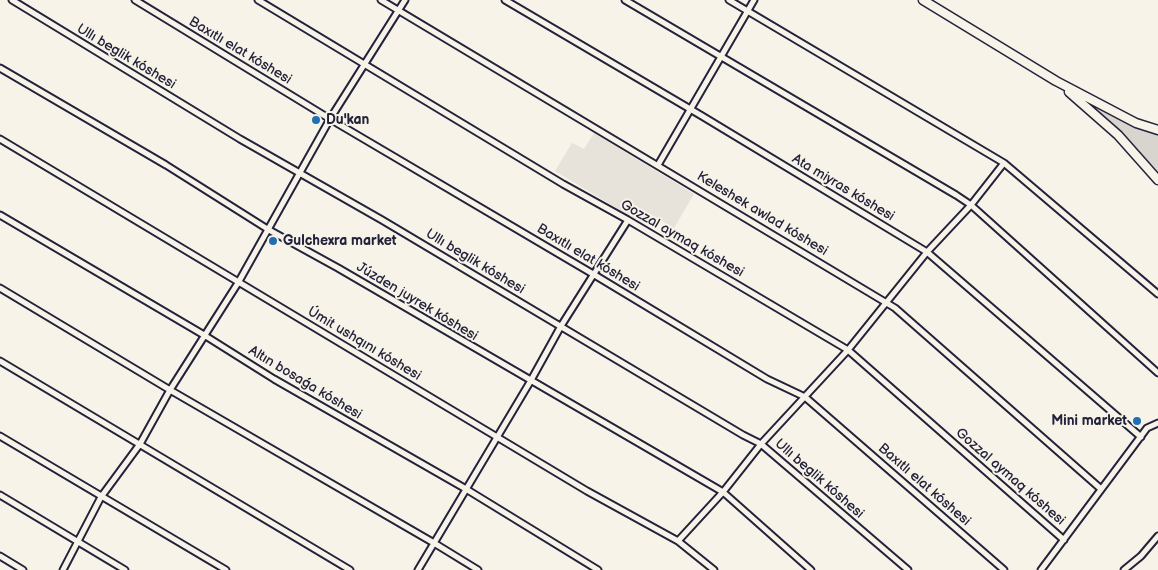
<!DOCTYPE html>
<html>
<head>
<meta charset="utf-8">
<style>
	body { margin:0 }
	canvas { display:block; background:#f7f3e8 }
</style>
</head>
<body>
<canvas width="1158" height="570"></canvas>
<script>
const context = document.querySelector('canvas').getContext('2d');
context.lineJoin = 'round';
function paint(path, color) { context.fillStyle = color; context.fill(path, 'evenodd'); }
function stroke(path, color, width, dash) { context.strokeStyle = color; context.lineWidth = width; context.lineCap = dash ? 'butt' : 'round'; context.setLineDash(dash || []); context.stroke(path); }
function write(font, color, halo, rows, align = 'center') {
  context.font = font + ' "Balsamiq Sans",sans-serif'; context.lineWidth = 4; context.setLineDash([]); context.textBaseline = 'middle'; context.strokeStyle = halo; context.fillStyle = color; for (const [text, x, y, turn = 0] of rows) {
    context.save(); context.translate(x, y); context.rotate((+turn || 0) * Math.PI / 180); context.textAlign = isNaN(turn) ? turn : align; if (halo) context.strokeText(text, 0, 0); context.fillText(text, 0, 0); context.restore();
  }
}
const built = new Path2D(`
	M 594,133 L 694,194 L 674,228 L 650,214 L 643,224 L 555,171 L 572,143 L 584,149 Z`);
const green = new Path2D(`
	M 1078,96 L 1125,122 L 1158,134 L 1158,171 L 1114,126 Z`);
const minor = new Path2D(`
	M 12,0 L 240,139 L 382,220 L 743,435 L 761,444 L 908,570
	M 135,0 L 330,119 L 593,274 L 767,379 L 805,397 L 1004,570
	M 258,0 L 563,184 L 628,220 L 848,350 L 1064,540
	M 381,0 L 895,308 L 1101,489
	M 505,0 L 702,116 L 927,252 L 1141,437
	M 625,0 L 956,195 L 971,205 L 1158,373
	M 729,0 L 1004,163 L 1158,294
	M 0,68 L 166,165 L 269,230 L 338,268 L 723,492 L 811,570
	M 0,139 L 587,491 L 678,541 L 714,570
	M 658,165 L 754,0
	M 0,215 L 204,335 L 274,379 L 466,489 L 598,570
	M 0,288 L 170,390 L 434,543 L 478,570
	M 0,361 L 350,570
	M 0,436 L 226,570
	M 0,495 L 125,570
	M 678,541 L 723,492 L 761,444 L 848,350 L 927,252 L 971,205 L 1004,163
	M 0,556 L 23,570
	M 63,570 L 101,497 L 140,444 L 170,390 L 238,283 L 330,119 L 405,0
	M 418,570 L 530,382 L 561,326 L 628,220
	M 1041,570 L 1147,428 L 1158,423
	M 1124,570 L 1141,556 L 1158,536`);
const primary = new Path2D(`
	M 923,0 L 1056,81 L 1136,123 L 1158,130
	M 1069,92 L 1118,135 L 1158,180`);
const markers = [
	[316,120,5,"#1f6fb2"],
	[273,241,5,"#1f6fb2"],
	[1137,421,5,"#1f6fb2"]
];
const streetNames = [
	["Baxıtlı elat kóshesi",240,51,31],
	["Ullı beglik kóshesi",126,57,31],
	["Ata miyras kóshesi",843,188,31],
	["Keleshek awlad kóshesi",762,214,31],
	["Gozzal aymaq kóshesi",682,239,30],
	["Baxıtlı elat kóshesi",588,258,31],
	["Ullı beglik kóshesi",475,262,31],
	["Júzden juyrek kóshesi",417,302,31],
	["Úmit ushqını kóshesi",364,344,31],
	["Altın bosaǵa kóshesi",305,383,31],
	["Gozzal aymaq kóshesi",1010,477,41],
	["Ullı beglik kóshesi",819,479,41],
	["Baxıtlı elat kóshesi",924,485,41]
];
const poiNames = [
	["Du'kan",326,120],
	["Gulchexra market",283,241],
	["Mini market",1127,421,"right"]
];
paint(built, '#e7e3db');
paint(green, '#d8d5cf');
stroke(minor, '#22223b', 9);
stroke(primary, '#22223b', 11);
stroke(minor, '#f7f3e8', 5);
stroke(primary, '#f7f3e8', 8);
for (const [x, y, r, color] of markers) { const dot = new Path2D(); dot.arc(x, y, r, 0, 2 * Math.PI); context.fillStyle = color; context.fill(dot); stroke(dot, '#f7f3e8', 2); }
write('14px', '#22223b', '#f7f3e8', streetNames);
write('bold 14px', '#22223b', '#f7f3e8', poiNames, 'left');
</script>
</body>
</html>
